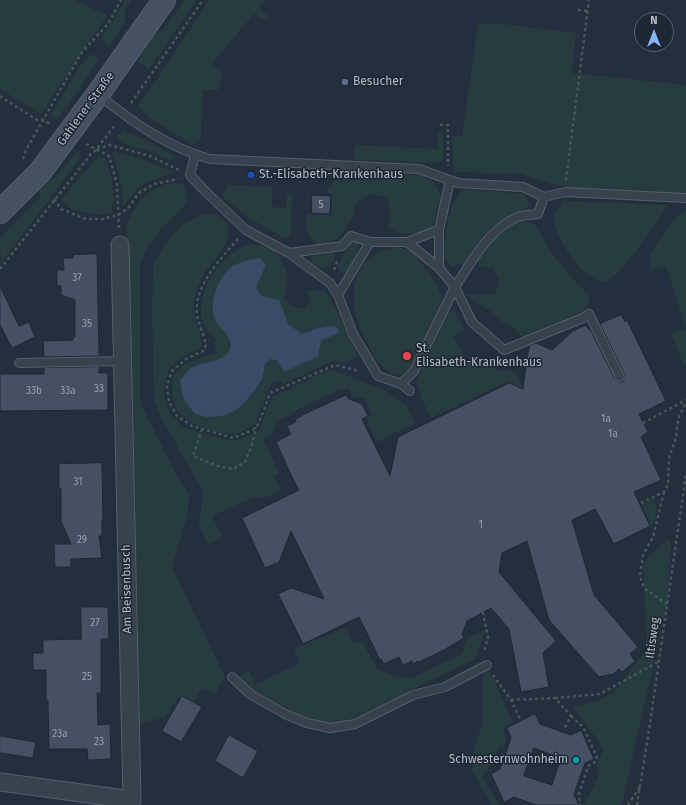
<!DOCTYPE html>
<html>
<head>
<meta charset="utf-8">
<style>
	body { margin:0 }
	#map { position:relative; width:686px; height:805px; overflow:hidden; background:#242f3e; font-family:"Fira Sans",sans-serif }
	canvas { display:block }
	.north { position:absolute; left:634px; top:12px; width:40px; height:40px; box-sizing:border-box; background:#1d2633; border:1px solid #59626f; border-radius:50%; rotate:0deg; font-size:11px; font-weight:700; line-height:16px; text-align:center; color:#b4bcc9 }
	.north::after { content:''; display:block; margin:auto; width:14px; height:18px; background:#8ab4f8; clip-path:polygon(50% 0,100% 100%,50% 72%,0 100%) }
</style>
</head>
<body>
<div id="map">
<canvas width="686" height="805"></canvas>
<div class="north">N</div>
</div>
<script>
const context = document.querySelector('canvas').getContext('2d');
context.lineJoin = 'round';
function paint(path, color) { context.fillStyle = color; context.fill(path, 'evenodd'); }
function stroke(path, color, width, dash) { context.strokeStyle = color; context.lineWidth = width; context.lineCap = dash ? 'butt' : 'round'; context.setLineDash(dash || []); context.stroke(path); }
function write(font, color, halo, rows, align = 'center') {
  context.font = font + ' "Fira Sans",sans-serif'; context.lineWidth = 3; context.setLineDash([]); context.textBaseline = 'middle'; context.strokeStyle = halo; context.fillStyle = color; for (const [text, x, y, turn = 0] of rows) {
    context.save(); context.translate(x, y); context.rotate((+turn || 0) * Math.PI / 180); context.textAlign = isNaN(turn) ? turn : align; if (halo) context.strokeText(text, 0, 0); context.fillText(text, 0, 0); context.restore();
  }
}
const green = new Path2D(`
	M 0,0 L 75,0 L 107,16 L 41,114 L 0,89 Z
	M 125,0 L 131,0 L 124,12 L 125,22 L 110,46 L 101,40 Z
	M 184,0 L 197,0 L 149,69 L 138,62 L 153,33 L 162,32 Z
	M 209,0 L 265,0 L 259,7 L 269,17 L 265,21 L 254,14 L 212,63 L 223,74 L 218,90 L 203,90 L 201,136 L 197,142 L 192,144 L 153,120 L 138,106 L 166,66 Z
	M 478,24 L 504,24 L 576,33 L 572,73 L 686,85 L 686,193 L 577,188 L 552,184 L 520,174 L 454,172 L 452,136 L 462,136 Z
	M 90,54 L 99,59 L 70,103 L 56,120 L 51,115 L 78,69 Z
	M 123,130 L 144,139 L 174,156 L 171,161 L 154,153 L 122,143 L 117,136 Z
	M 438,133 L 443,134 L 443,160 L 439,163 L 358,160 L 354,159 L 355,145 L 438,149 Z
	M 77,151 L 82,156 L 1,263 L 0,238 L 40,198 L 40,188 L 59,174 Z
	M 115,151 L 141,159 L 173,172 C 166,178 157,177 149,181 C 137,187 130,197 123,207 C 123,188 119,171 112,153 Z
	M 98,157 L 105,158 C 112,175 117,195 111,213 L 97,215 L 71,209 L 61,199 Z
	M 342,173 L 420,175 L 434,182 L 441,197 L 433,227 L 422,233 L 401,234 L 387,227 C 392,217 390,209 387,198 C 369,193 368,193 354,205 L 354,216 L 340,236 L 328,244 L 318,244 C 305,234 306,230 306,214 L 331,215 L 332,195 L 327,193 L 327,189 Z
	M 183,183 L 188,199 L 182,209 L 160,230 L 147,247 L 140,266 L 140,403 L 177,476 L 189,495 L 188,513 L 172,567 L 225,677 L 215,694 L 202,688 L 193,702 L 179,697 L 165,717 L 140,724 L 134,442 L 126,224 L 140,200 L 152,191 L 165,184 Z
	M 228,185 L 272,187 L 272,207 L 286,208 L 287,193 L 292,194 L 291,234 L 290,237 L 285,238 C 262,227 241,213 222,196 Z
	M 463,189 L 525,194 L 529,204 L 526,209 L 493,226 L 481,238 L 465,262 L 451,267 L 445,260 L 444,246 L 447,225 L 452,204 Z
	M 564,201 L 668,205 C 657,221 622,276 606,281 C 587,287 551,233 554,217 C 555,211 561,205 564,201 Z
	M 686,211 L 686,328 L 666,266 L 651,270 L 650,257 L 655,246 L 678,215 Z
	M 216,214 C 246,232 216,255 204,274 C 199,282 195,294 194,303 C 193,319 203,332 201,348 L 185,356 L 169,368 L 165,383 L 164,398 L 170,413 L 182,427 L 219,438 L 235,441 L 259,431 L 271,398 L 315,376 L 333,370 L 384,390 L 406,405 L 415,423 L 377,442 L 366,418 L 372,415 L 365,399 L 352,396 L 349,389 L 341,389 L 308,404 L 277,422 L 272,434 L 263,438 L 279,473 L 274,476 L 281,490 L 267,497 L 253,497 L 212,516 L 221,534 L 220,539 L 208,544 L 199,525 L 203,491 L 159,414 L 154,400 L 152,309 L 153,267 L 164,245 L 183,224 L 201,215 Z
	M 525,221 L 535,225 L 553,255 L 573,279 L 589,295 L 589,302 L 584,310 L 560,323 L 526,338 L 519,334 L 514,328 L 501,321 L 492,312 L 465,295 C 476,294 484,296 495,294 C 501,283 499,278 493,268 L 479,267 L 479,257 L 485,247 L 501,230 L 514,222 Z
	M 353,241 L 358,244 C 359,255 352,264 346,272 L 340,272 L 338,266 L 349,244 Z
	M 262,245 L 276,251 L 285,268 L 288,280 L 284,300 L 293,307 L 304,309 L 311,300 L 306,291 L 324,290 L 334,305 L 358,355 L 346,362 L 332,361 L 283,384 L 280,380 L 272,383 L 255,423 L 246,430 L 232,435 L 205,429 L 189,421 L 177,411 L 173,399 L 172,385 L 173,375 L 186,363 L 217,353 L 214,343 L 216,339 C 181,315 214,256 246,246 C 251,244 257,245 262,245 Z
	M 399,247 L 411,252 L 430,273 L 441,294 L 441,308 L 408,370 L 403,374 L 392,375 L 376,360 L 363,335 L 354,311 L 354,283 L 364,263 L 382,251 Z
	M 331,252 L 334,253 L 335,257 C 330,270 323,270 312,263 L 311,257 Z
	M 451,310 L 454,311 L 464,329 L 453,336 L 468,363 L 480,356 L 489,366 L 500,371 L 511,370 L 517,374 L 522,386 L 514,390 L 509,381 L 431,418 L 420,396 L 421,394 L 416,382 L 445,317 Z
	M 686,329 L 686,370 L 671,334 Z
	M 654,499 L 657,512 L 652,527 L 641,504 Z
	M 668,539 L 671,544 L 667,604 L 622,804 L 619,805 L 584,805 L 598,778 L 597,763 L 603,750 L 596,738 L 573,707 L 594,702 L 614,693 L 647,648 L 643,565 L 648,558 Z
	M 346,627 L 353,644 L 362,641 L 377,669 L 397,676 L 412,678 L 462,654 L 467,638 L 485,630 L 475,659 L 349,720 L 328,723 L 308,718 L 274,702 L 250,688 L 240,677 L 249,670 L 255,685 L 300,663 L 294,649 Z
	M 487,668 L 494,679 L 513,723 L 503,728 L 506,738 L 504,748 L 498,747 L 495,760 L 482,776 L 499,805 L 492,805 L 472,771 L 474,749 L 483,722 L 482,669 Z`);
const water = new Path2D(`
	M 259,258 L 266,264 L 256,288 L 262,296 L 279,300 L 288,324 L 302,334 L 318,328 L 335,326 L 340,332 L 321,341 L 318,356 L 284,372 L 277,360 L 270,359 L 265,364 L 262,379 L 252,394 L 238,409 L 223,416 L 206,417 L 194,413 L 183,398 L 180,380 C 184,376 188,370 193,367 C 204,362 223,362 229,351 C 236,338 219,329 215,319 C 208,304 218,279 230,268 C 238,262 249,260 259,258 Z`);
const building = new Path2D(`
	M 312,195 L 331,196 L 330,214 L 312,213 Z
	M 97,254 L 99,356 L 44,357 L 43,341 L 73,340 L 73,337 L 75,337 L 75,300 L 61,295 L 61,286 L 57,286 L 57,270 L 64,270 L 63,258 L 73,258 L 73,255 Z
	M 0,286 L 19,326 L 29,322 L 35,337 L 12,348 L 0,325 Z
	M 621,315 L 625,322 L 627,320 L 666,401 L 639,414 L 648,432 L 641,437 L 661,480 L 634,492 L 650,526 L 614,544 L 595,509 L 572,520 L 594,595 L 638,647 L 630,654 L 635,661 L 622,672 L 619,669 L 613,674 L 599,677 L 549,620 L 527,541 L 502,553 L 499,572 L 556,641 L 543,653 L 549,687 L 521,692 L 509,629 L 491,608 L 467,621 L 462,634 L 464,638 L 442,651 L 419,662 L 418,661 L 413,664 L 412,661 L 403,665 L 399,657 L 384,664 L 381,659 L 380,660 L 359,617 L 303,644 L 278,594 L 291,588 L 324,599 L 291,531 L 279,562 L 265,568 L 242,518 L 299,490 L 293,479 L 276,442 L 291,434 L 287,426 L 296,422 L 295,419 L 300,417 L 300,416 L 346,395 L 349,399 L 362,404 L 368,416 L 362,419 L 390,476 L 398,437 L 509,383 L 523,389 L 527,356 L 530,345 L 536,343 L 552,350 L 573,331 L 586,325 L 589,330 L 590,329 L 615,379 L 619,382 L 623,382 L 625,378 L 625,375 L 600,324 Z
	M 99,367 L 99,373 L 108,373 L 108,410 L 0,411 L 0,374 L 44,374 L 44,368 Z
	M 102,463 L 103,521 L 102,521 L 102,536 L 99,536 L 102,558 L 71,559 L 71,567 L 55,567 L 54,544 L 71,544 L 61,521 L 61,489 L 59,489 L 59,464 Z
	M 81,607 L 108,607 L 109,639 L 101,639 L 101,693 L 97,693 L 98,725 L 110,724 L 111,759 L 88,760 L 87,749 L 49,749 L 48,701 L 46,701 L 46,670 L 33,670 L 33,653 L 43,653 L 43,640 L 81,639 Z
	M 182,696 L 202,707 L 181,742 L 162,731 Z
	M 535,714 L 540,724 L 571,735 L 581,730 L 594,759 L 585,763 L 574,794 L 579,805 L 536,805 L 514,797 L 504,802 L 491,774 L 500,769 L 511,738 L 507,728 ZM 534,748 L 561,758 L 552,785 L 524,776 Z
	M 229,735 L 258,751 L 243,778 L 215,761 Z
	M 0,736 L 36,742 L 33,758 L 0,753 Z`);
const path = new Path2D(`
	M 578,10 L 587,11
	M 0,96 L 37,120 L 43,120 L 50,124
	M 131,103 L 203,0
	M 440,125 L 448,125 L 448,166
	M 86,144 L 109,156 L 117,184 L 119,228
	M 97,149 L 110,145 L 150,156 L 179,170
	M 23,159 L 26,150 L 82,52 L 108,24 L 121,0
	M 566,180 L 589,0
	M 54,199 L 61,209 L 86,219 L 103,219 L 118,215 L 128,208 L 139,193 L 154,184 L 178,179
	M 238,239 C 221,258 193,287 197,315 C 199,325 204,335 206,345 L 203,351 L 186,359 L 172,371 L 167,386 L 169,402 L 177,416 L 192,426 L 233,438 L 253,430 L 259,423 L 270,393 L 335,365 L 359,371
	M 0,269 L 91,154 L 96,150 L 115,125
	M 334,270 L 338,259
	M 643,423 L 686,400
	M 202,429 L 193,456 L 218,466 L 233,469 L 245,462 L 252,445 L 256,427
	M 664,492 L 653,537 L 643,555 L 640,576 L 644,588 L 667,604
	M 641,503 L 664,492 L 668,485 L 669,458 L 676,438 L 678,419 L 686,402
	M 445,568 L 460,592 L 473,598 L 482,609 L 488,637 L 484,652
	M 493,675 L 511,700 L 520,719
	M 555,698 L 600,694 L 658,662
	M 511,700 L 555,698 L 571,716 L 564,729
	M 571,716 L 583,727 L 597,757 L 594,763 L 588,766 L 579,794 L 580,805
	M 628,805 L 640,787
	M 637,805 L 650,724 L 686,474`);
const lane = new Path2D(`
	M 99,95 C 132,122 169,148 210,159 L 419,169 L 458,183 L 523,187 L 544,197 L 565,192 L 686,198
	M 195,155 L 190,175 L 205,191 L 246,230 L 289,253 L 330,283 L 338,295 L 353,334 L 378,376 L 401,384 L 410,391
	M 439,230 L 450,180
	M 407,242 L 439,268
	M 289,253 L 342,246 L 351,236 L 370,242 L 407,242 L 439,230 L 439,268 L 455,287 C 472,261 488,230 517,217 C 523,215 532,215 538,214 L 544,197
	M 338,295 L 370,242
	M 19,363 L 123,361
	M 401,384 L 414,371 L 455,287 L 472,322 L 504,350 L 583,318 L 589,314 L 620,377
	M 232,677 L 250,694 L 285,714 L 307,723 L 330,728 L 355,724 L 413,695 L 445,687 L 487,665`);
const street = new Path2D(`
	M 0,782 L 132,800 L 120,245`);
const secondary = new Path2D(`
	M 0,212 L 40,172 L 98,94 L 164,0`);
const markers = [
	[345,82,4,"#5c6f8a"],
	[251,175,4,"#1a4fb4"],
	[407,356,5,"#e0444e"],
	[576,760,4,"#0f9aa8"]
];
const numberNames = [
	["5",321,205],
	["37",77,278],
	["35",87,324],
	["33",99,389],
	["33b",34,391],
	["33a",68,391],
	["1a",606,419],
	["1a",613,434],
	["31",78,482],
	["1",481,525],
	["29",82,540],
	["27",95,623],
	["25",87,677],
	["23a",60,734],
	["23",99,742]
];
const poiNames = [
	["Besucher",353,82],
	["St.-Elisabeth-Krankenhaus",259,175],
	["St.",416,349],
	["Elisabeth-Krankenhaus",416,363],
	["Schwesternwohnheim",568,760,"right"]
];
const streetNames = [
	["Gahlener Straße",86,109,-54],
	["Am Beisenbusch",127,589,-91],
	["Iltisweg",653,638,-82]
];
paint(green, '#263c3f');
paint(water, '#394c67');
paint(building, '#455162');
stroke(building, '#1f2835', 1);
stroke(lane, '#565f6c', 10);
stroke(street, '#565f6c', 19);
stroke(secondary, '#565f6c', 24);
stroke(path, '#44595c', 2.5, [3, 3]);
stroke(lane, '#38414e', 8);
stroke(street, '#38414e', 17);
stroke(secondary, '#465061', 22);
for (const [x, y, r, color] of markers) { const dot = new Path2D(); dot.arc(x, y, r, 0, 2 * Math.PI); context.fillStyle = color; context.fill(dot); stroke(dot, '#1d2633', 1.5); }
write('10px', '#98a1af', null, numberNames);
write('12px', '#b4bcc9', '#1d2633', poiNames, 'left');
write('12px', '#b4bcc9', '#1d2633', streetNames);
</script>
</body>
</html>
